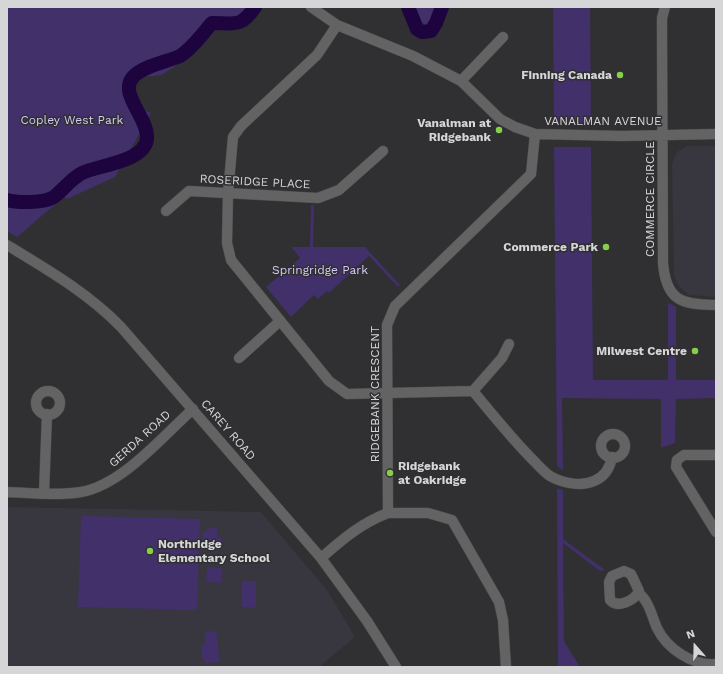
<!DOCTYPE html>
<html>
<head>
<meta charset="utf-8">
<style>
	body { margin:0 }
	#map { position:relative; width:723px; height:674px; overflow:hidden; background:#302f31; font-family:"Work Sans",sans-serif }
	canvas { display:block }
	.frame { position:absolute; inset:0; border:8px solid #d6d5d7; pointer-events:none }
	.north { position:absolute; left:675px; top:626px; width:40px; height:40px; -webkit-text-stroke:3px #302f31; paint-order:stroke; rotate:340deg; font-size:11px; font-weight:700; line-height:16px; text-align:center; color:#d6d5d7 }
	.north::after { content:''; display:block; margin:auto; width:14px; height:18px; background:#d6d5d7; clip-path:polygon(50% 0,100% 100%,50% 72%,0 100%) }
</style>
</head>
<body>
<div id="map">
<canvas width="723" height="674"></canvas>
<div class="frame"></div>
<div class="north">N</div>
</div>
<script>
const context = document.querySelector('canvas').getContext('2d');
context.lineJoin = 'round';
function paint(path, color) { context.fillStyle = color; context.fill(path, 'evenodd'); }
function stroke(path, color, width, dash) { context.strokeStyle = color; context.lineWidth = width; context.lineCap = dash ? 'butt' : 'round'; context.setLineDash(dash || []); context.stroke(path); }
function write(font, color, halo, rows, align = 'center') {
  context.font = font + ' "Work Sans",sans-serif'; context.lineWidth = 3; context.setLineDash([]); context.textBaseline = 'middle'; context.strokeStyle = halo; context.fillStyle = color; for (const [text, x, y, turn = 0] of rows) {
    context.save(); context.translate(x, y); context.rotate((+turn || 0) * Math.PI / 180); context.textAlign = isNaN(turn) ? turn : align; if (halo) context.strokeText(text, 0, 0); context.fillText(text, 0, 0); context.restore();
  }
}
const built = new Path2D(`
	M 687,146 L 716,146 L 716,297 L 689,295 L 679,286 L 674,276 L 672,164 L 677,152 Z
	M 7,507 L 261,512 L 327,590 L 355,637 L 319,667 L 7,667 Z`);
const green = new Path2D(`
	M 7,7 L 247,7 C 241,32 226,14 212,21 C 206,26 205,33 202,40 C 194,53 176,66 163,74 C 155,78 140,73 133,85 C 129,91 136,103 139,108 L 151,113 L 115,177 L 67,199 L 64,197 L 17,237 L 7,231 Z
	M 411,7 L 448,7 C 442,16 437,27 426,26 L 423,23 L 418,24 Z
	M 553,7 L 590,7 L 591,123 L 554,123 Z
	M 554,147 L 591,147 L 593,380 L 668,380 L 668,303 L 676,307 L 676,380 L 716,380 L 716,398 L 676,399 L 675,443 L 661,448 L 661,399 L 562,398 L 563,470 L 557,466 Z
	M 311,205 L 314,205 L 313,247 L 365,247 L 400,285 L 398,287 L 369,256 L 329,293 L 327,291 L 318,299 L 314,295 L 291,317 L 266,287 L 300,258 L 291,247 L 310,247 Z
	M 557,488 L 563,490 L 563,539 L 605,570 L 600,571 L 563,543 L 564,641 L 580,667 L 558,667 Z
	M 81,516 L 200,519 L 197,610 L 78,607 Z
	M 211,528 L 217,528 L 217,537 L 222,538 L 223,542 L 220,548 L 216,549 L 216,550 L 202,549 L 203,532 Z
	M 207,567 L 222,568 L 221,583 L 206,582 Z
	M 242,581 L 256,581 L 256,608 L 242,607 Z
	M 216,631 L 220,662 L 206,663 L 202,657 L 201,646 L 205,643 L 205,632 Z`);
const river = new Path2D(`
	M 408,7 L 417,29 L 422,32 L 431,31 L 436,23 L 442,7
	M 7,200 C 17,203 42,203 52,198 C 60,194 70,179 82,173 C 99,165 144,162 147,139 C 149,118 118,94 133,77 C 142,66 167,62 180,56 C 193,48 202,34 212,23 C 234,23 241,28 255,7`);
const minor = new Path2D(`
	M 311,7 L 337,25 L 413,56 L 461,81 L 500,119 L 515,127 L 535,134 L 622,136 L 716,134
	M 665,7 L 662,18 L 662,31 L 663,263 C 666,300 681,305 716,305
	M 337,25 L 317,55 L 241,126 L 233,137 L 228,193 L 227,243 L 231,260 L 329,381 L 347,394 L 473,391
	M 461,81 L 503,37
	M 166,211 L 189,191 L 318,198 L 339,190 L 383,151
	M 7,245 C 48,270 88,293 121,327 L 321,558 L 367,621 L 396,667
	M 239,358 L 280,321
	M 473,391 C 493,415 512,439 534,461 C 539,466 544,472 550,476 C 562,483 581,487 594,481 C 604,477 610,468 612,457
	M 473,391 L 502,358 L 509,344
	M36 403a12 12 0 1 1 24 0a12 12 0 1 1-24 0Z
	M601 446a12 12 0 1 1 24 0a12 12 0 1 1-24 0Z
	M 716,455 L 684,455 L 677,460 L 676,467 L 716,532
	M 7,492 C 31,493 57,496 81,492 C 122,485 162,437 193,409
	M 44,493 L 47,414
	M 388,513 L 428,513 L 452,520 L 499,602 L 503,620 L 506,667
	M 321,558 C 342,540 361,523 388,513 L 387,325 L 395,306 L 531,174 L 535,134
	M 624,571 L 631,574 L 639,591 C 635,600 618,609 610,600 L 609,582 L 612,576 Z
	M 638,593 C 649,600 652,617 657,628 C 667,649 693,666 716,664`);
const markers = [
	[620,75,4,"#87cf4a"],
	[499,130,4,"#87cf4a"],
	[606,247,4,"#87cf4a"],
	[695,351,4,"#87cf4a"],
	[390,473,4,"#87cf4a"],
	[150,551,4,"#87cf4a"]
];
const poiNames = [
	["Finning Canada",612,75],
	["Vanalman at",491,123],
	["Ridgebank",491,137],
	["Commerce Park",598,247],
	["Milwest Centre",687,351],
	["Ridgebank",398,466,"left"],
	["at Oakridge",398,480,"left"],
	["Northridge",158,544,"left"],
	["Elementary School",158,558,"left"]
];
const parkNames = [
	["Copley West Park",72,120],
	["Springridge Park",320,270]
];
const streetNames = [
	["VANALMAN AVENUE",603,121],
	["ROSERIDGE PLACE",255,182,3],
	["COMMERCE CIRCLE",650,199,-90],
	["RIDGEBANK CRESCENT",375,394,-90],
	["CAREY ROAD",228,430,49],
	["GERDA ROAD",140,439,-42]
];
paint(built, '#38373f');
paint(green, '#42306a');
stroke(river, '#1d043e', 14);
stroke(minor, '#4b4a4c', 11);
stroke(minor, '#636364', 10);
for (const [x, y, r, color] of markers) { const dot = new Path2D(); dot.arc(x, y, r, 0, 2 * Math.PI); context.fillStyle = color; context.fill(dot); stroke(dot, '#302f31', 1.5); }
write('bold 12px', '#d6d5d7', '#302f31', poiNames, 'right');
write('12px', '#d4caf7', '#302f31', parkNames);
write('12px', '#d6d5d7', '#302f31', streetNames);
</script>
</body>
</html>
